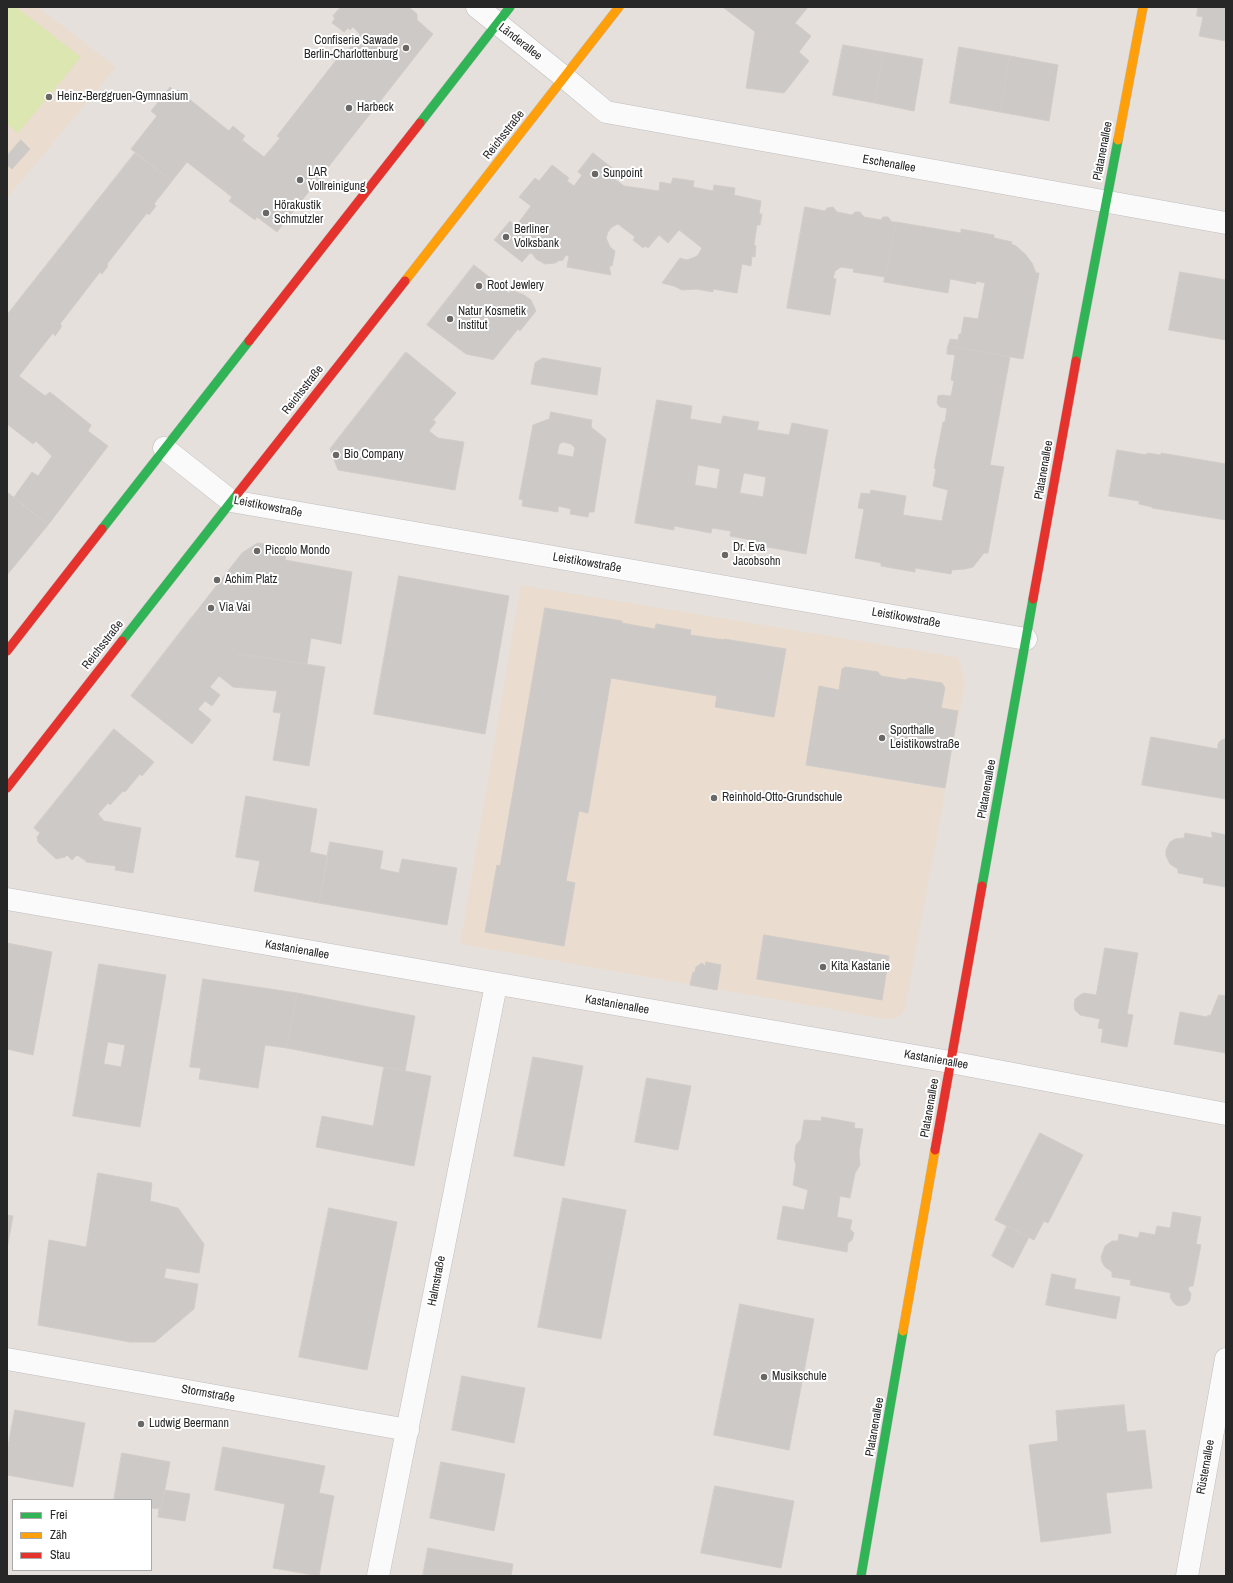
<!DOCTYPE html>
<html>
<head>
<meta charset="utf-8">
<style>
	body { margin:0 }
	#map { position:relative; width:1233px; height:1583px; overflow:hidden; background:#e6e0dc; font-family:"Archivo Narrow",sans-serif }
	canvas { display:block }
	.frame { position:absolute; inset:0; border:8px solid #272727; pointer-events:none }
	.legend { position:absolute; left:12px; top:1499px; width:140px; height:72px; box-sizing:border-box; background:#fff; border:1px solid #a9a9a9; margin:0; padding:5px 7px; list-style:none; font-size:12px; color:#272727 }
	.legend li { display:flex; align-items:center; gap:8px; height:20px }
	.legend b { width:20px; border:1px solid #a9a9a9 }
</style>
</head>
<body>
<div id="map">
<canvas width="1233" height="1583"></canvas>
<div class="frame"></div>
<ul class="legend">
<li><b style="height:5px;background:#30b455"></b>Frei</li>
<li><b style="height:5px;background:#ff9f0a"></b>Zäh</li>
<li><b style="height:5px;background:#e5322d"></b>Stau</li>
</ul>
</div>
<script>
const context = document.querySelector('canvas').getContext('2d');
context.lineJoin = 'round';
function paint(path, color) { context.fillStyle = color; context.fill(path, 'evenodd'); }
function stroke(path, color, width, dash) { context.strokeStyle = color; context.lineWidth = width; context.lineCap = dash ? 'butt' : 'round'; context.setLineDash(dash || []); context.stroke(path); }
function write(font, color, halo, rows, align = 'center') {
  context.font = font + ' "Archivo Narrow",sans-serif'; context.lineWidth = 4; context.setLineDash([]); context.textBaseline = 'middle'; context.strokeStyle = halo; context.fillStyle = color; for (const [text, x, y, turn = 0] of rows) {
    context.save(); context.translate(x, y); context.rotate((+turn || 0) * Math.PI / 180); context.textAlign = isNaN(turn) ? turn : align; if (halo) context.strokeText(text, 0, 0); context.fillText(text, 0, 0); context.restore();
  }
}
const education = new Path2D(`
	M 7,7 L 38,7 L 116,67 L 7,198 Z
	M 521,585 L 958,657 L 962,669 L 965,684 L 905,1009 L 901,1016 L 894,1019 L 887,1019 L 460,944 Z`);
const pitch = new Path2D(`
	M 7,7 L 16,7 L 81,57 L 18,133 L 7,124 Z`);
const building = new Path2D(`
	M 341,7 L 409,7 L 417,14 L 417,20 L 433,34 L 277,232 L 257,217 L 255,220 L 229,201 L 232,197 L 187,162 L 172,181 L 131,149 L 157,116 L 151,111 L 170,87 L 176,92 L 178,90 L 229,131 L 233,126 L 245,136 L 242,140 L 264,157 L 280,138 L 277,136 L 337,59 L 340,61 L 360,34 L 353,27 L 350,30 L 348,28 L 344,32 L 332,23 L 335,18 L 333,16 Z
	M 723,7 L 808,7 L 795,23 L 811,36 L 799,52 L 809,61 L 784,93 L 746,88 L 755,32 Z
	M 1198,7 L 1226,7 L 1226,41 L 1199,36 L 1203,17 L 1197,16 Z
	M 843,45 L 883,52 L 875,103 L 833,95 Z
	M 959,47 L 1010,56 L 1000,112 L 950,103 Z
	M 883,52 L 923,59 L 914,111 L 875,103 Z
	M 1010,56 L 1058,65 L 1049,121 L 1000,112 Z
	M 21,140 L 30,149 L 12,169 L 7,165 L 7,156 Z
	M 135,153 L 172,181 L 154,204 L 156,206 L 149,215 L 147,213 L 107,264 L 108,266 L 102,274 L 100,272 L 60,324 L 62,326 L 55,336 L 53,333 L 19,376 L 45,396 L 50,392 L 91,425 L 88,431 L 108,446 L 48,525 L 14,497 L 32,472 L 38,476 L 52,456 L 36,441 L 33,444 L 7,424 L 7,315 Z
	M 593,153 L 616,171 L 612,177 L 624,186 L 659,191 L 660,182 L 671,184 L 673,178 L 694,181 L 693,187 L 713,191 L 714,185 L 735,188 L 734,195 L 761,201 L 759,214 L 762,214 L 760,225 L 757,225 L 754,245 L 756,246 L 755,257 L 752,256 L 751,266 L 742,264 L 737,293 L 713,289 L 713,292 L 696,289 L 682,290 L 674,286 L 662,283 L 680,258 L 687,260 L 695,257 L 698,255 L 702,248 L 679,230 L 668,243 L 659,235 L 648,248 L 645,246 L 643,248 L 633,240 L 635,237 L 618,224 L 612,227 L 608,232 L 606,238 L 610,247 L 615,251 L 612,266 L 609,266 L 611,275 L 567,267 L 569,256 L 566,255 L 562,261 L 560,260 L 555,263 L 545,264 L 536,259 L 532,253 L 530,254 L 530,253 L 522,262 L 494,240 L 510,221 L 516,226 L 531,206 L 519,197 L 535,178 L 539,181 L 552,165 L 569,178 L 567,181 L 574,186 L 582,175 L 578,172 Z
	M 805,207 L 825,211 L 827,208 L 833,207 L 837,212 L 852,215 L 855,212 L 860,212 L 864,217 L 881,220 L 883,217 L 888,217 L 892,222 L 896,222 L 885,277 L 853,272 L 854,269 L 841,267 L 835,271 L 833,278 L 836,279 L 830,315 L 787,308 Z
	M 896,222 L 961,233 L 961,229 L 994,235 L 994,238 L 1012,242 L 1011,244 L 1016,246 L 1025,254 L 1032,263 L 1036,273 L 1039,273 L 1023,359 L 948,346 L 950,339 L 958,340 L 959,334 L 961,334 L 964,317 L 978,319 L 985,283 L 976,281 L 976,284 L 950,279 L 948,293 L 884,282 Z
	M 474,265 L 509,293 L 512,290 L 524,295 L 531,300 L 536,311 L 520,331 L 518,329 L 493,360 L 491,359 L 466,354 L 427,325 Z
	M 1180,272 L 1226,280 L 1226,340 L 1169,330 Z
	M 948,346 L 1010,357 L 990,465 L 1004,467 L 988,553 L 984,553 L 973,567 L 965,569 L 952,570 L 951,574 L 915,568 L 915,572 L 881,566 L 881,563 L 855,558 L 864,509 L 858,508 L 861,493 L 870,494 L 871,490 L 906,496 L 903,515 L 942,521 L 948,490 L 933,486 L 936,469 L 934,468 L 943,422 L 945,422 L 947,408 L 940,407 L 937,403 L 938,396 L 942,395 L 951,396 L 954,381 L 951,380 L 955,355 L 947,354 Z
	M 406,352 L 456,393 L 433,420 L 436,422 L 429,431 L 438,438 L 464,442 L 455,490 L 338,470 L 330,449 Z
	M 543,358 L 601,368 L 597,395 L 531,384 L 535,363 Z
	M 657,400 L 692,406 L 690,419 L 721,424 L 723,416 L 759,422 L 757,430 L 789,435 L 792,423 L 828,430 L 806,554 L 767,547 L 767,543 L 730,536 L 731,531 L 712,528 L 711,533 L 674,526 L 674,530 L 635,523 ZM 698,465 L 720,469 L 717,489 L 695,485 ZM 744,473 L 766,477 L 763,497 L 740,493 Z
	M 551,412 L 592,420 L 591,427 L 606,439 L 594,512 L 589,512 L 588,517 L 570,514 L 571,509 L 558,506 L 558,512 L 522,506 L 523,500 L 519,499 L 533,425 L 549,419 ZM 563,442 L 571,444 L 575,448 L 573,457 L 557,454 L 559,445 Z
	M 1117,450 L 1147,455 L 1147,453 L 1161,455 L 1161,453 L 1226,464 L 1226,520 L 1152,508 L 1152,507 L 1139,504 L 1139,501 L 1109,496 Z
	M 7,492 L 48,525 L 7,575 Z
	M 258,543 L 286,547 L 285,560 L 352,572 L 341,644 L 311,638 L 307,664 L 239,654 L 192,617 L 242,553 Z
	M 399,576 L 509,596 L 485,734 L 374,714 Z
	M 545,608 L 622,621 L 622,623 L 655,629 L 656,624 L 691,630 L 690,635 L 724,640 L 724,639 L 786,649 L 774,717 L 715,707 L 717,696 L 611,678 L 588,813 L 579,811 L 566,881 L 575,883 L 564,946 L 485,932 L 497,865 L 500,866 Z
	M 192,617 L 239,654 L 325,667 L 309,766 L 273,760 L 281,713 L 273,712 L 277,691 L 233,687 L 219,676 L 210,687 L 220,695 L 212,706 L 205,701 L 198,709 L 211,720 L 192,744 L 131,696 Z
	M 846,667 L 878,672 L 881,676 L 905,680 L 910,678 L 942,683 L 945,688 L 941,708 L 958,711 L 945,788 L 806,765 L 819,686 L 839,690 L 842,669 Z
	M 114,729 L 154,762 L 142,776 L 140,774 L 125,792 L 123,791 L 110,805 L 108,803 L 98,814 L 104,821 L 141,828 L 133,873 L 115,870 L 116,866 L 86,862 L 86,861 L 77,855 L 72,860 L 67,855 L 65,857 L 56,859 L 38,842 L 37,837 L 40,833 L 34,828 Z
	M 1151,737 L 1218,749 L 1218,744 L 1220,741 L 1226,738 L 1226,799 L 1142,785 Z
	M 246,796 L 317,809 L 310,852 L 328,856 L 319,903 L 254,891 L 260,861 L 236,857 Z
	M 1212,832 L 1226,835 L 1226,887 L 1203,883 L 1204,878 L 1178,873 L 1178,869 L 1170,864 L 1166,856 L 1166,850 L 1170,842 L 1175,839 L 1184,838 L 1185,833 L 1212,838 Z
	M 330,842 L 383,851 L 380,869 L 399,873 L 402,859 L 457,868 L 447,925 L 319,903 Z
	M 764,935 L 889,956 L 882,1000 L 757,979 Z
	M 7,943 L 52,952 L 33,1055 L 7,1049 Z
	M 1105,948 L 1138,953 L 1127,1014 L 1133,1015 L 1127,1047 L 1101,1042 L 1103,1029 L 1098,1028 L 1100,1019 L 1080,1015 L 1075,1010 L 1074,1006 L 1075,999 L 1080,995 L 1084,993 L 1096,995 Z
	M 706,962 L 721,965 L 717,990 L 690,985 L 693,972 L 695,972 L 696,967 L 702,963 L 705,966 Z
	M 99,964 L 166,975 L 140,1127 L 73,1116 ZM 108,1042 L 125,1045 L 121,1067 L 104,1064 Z
	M 203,979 L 297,993 L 287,1048 L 265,1045 L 258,1088 L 199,1079 L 201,1068 L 190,1067 Z
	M 297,993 L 415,1016 L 405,1071 L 287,1048 Z
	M 1219,995 L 1226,996 L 1226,1053 L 1174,1044 L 1180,1012 L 1207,1017 L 1208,1015 L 1210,1016 Z
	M 533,1057 L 583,1066 L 564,1166 L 514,1156 Z
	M 384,1067 L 431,1076 L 414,1166 L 316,1147 L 322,1116 L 373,1126 Z
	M 647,1078 L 691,1086 L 678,1150 L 635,1142 Z
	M 822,1117 L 855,1123 L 854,1128 L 863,1129 L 859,1152 L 860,1165 L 855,1173 L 850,1198 L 840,1196 L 837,1217 L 852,1220 L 850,1229 L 854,1233 L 852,1240 L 848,1243 L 847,1252 L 777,1239 L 783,1206 L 804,1210 L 808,1190 L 793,1185 L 796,1165 L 794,1159 L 796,1145 L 801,1139 L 804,1120 L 821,1121 Z
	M 1040,1133 L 1083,1155 L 1048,1223 L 1044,1221 L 1034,1240 L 995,1220 Z
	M 98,1173 L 152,1183 L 150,1201 L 178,1208 L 204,1244 L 199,1273 L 166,1268 L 164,1278 L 198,1284 L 194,1309 L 155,1342 L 130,1342 L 38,1325 L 49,1240 L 86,1247 Z
	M 563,1198 L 626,1210 L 601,1339 L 538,1327 Z
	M 329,1208 L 397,1222 L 367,1370 L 299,1357 Z
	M 1173,1212 L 1201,1217 L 1196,1244 L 1201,1245 L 1193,1286 L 1190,1286 L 1188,1289 L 1191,1294 L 1190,1300 L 1187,1304 L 1181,1306 L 1176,1305 L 1173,1302 L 1170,1297 L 1171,1293 L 1130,1285 L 1131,1280 L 1112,1277 L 1112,1272 L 1105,1267 L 1102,1262 L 1101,1257 L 1105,1246 L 1112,1241 L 1118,1241 L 1119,1234 L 1138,1238 L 1140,1232 L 1155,1235 L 1157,1226 L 1170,1228 Z
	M 7,1215 L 13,1216 L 7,1249 Z
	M 1007,1226 L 1029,1237 L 1013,1268 L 992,1256 Z
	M 1052,1274 L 1076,1279 L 1074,1289 L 1120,1297 L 1116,1319 L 1046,1305 Z
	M 740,1304 L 814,1319 L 789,1450 L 714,1435 Z
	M 462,1376 L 525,1388 L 514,1443 L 452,1430 Z
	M 1124,1405 L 1127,1432 L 1145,1430 L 1152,1488 L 1106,1493 L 1111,1533 L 1041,1542 L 1029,1445 L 1058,1441 L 1056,1411 Z
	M 15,1410 L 85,1423 L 73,1487 L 7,1475 L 7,1452 Z
	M 223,1447 L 325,1466 L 319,1493 L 334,1496 L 319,1576 L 273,1568 L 285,1504 L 215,1490 Z
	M 122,1453 L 170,1462 L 161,1509 L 151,1508 L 151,1500 L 114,1500 Z
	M 441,1462 L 505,1474 L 494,1531 L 430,1518 Z
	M 715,1486 L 794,1501 L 781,1568 L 701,1553 Z
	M 165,1490 L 190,1494 L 185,1521 L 158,1517 L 159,1509 L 161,1509 Z
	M 428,1548 L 513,1564 L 511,1576 L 423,1576 Z`);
const street = new Path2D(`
	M 477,7 L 564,77 L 606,112 L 1226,223
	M 164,448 L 231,501 L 1026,639
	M 7,899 L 950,1062 L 1226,1114
	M 7,1359 L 408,1430
	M 378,1576 L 496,985
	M 1187,1576 L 1226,1359`);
const fast = new Path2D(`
	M 420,123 L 510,7
	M 1076,361 L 1118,140
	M 102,529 L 249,341
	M 122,641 L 238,493
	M 982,886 L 1033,599
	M 861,1576 L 903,1331`);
const slow = new Path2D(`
	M 1118,140 L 1143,7
	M 405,281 L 619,7
	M 903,1331 L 935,1150`);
const jam = new Path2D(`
	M 249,341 L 420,123
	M 238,493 L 405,281
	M 1033,599 L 1076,361
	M 7,651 L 102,529
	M 7,788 L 122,641
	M 935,1150 L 982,886`);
const markers = [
	[406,48,4,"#6a6866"],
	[49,97,4,"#6a6866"],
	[349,108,4,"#6a6866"],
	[595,174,4,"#6a6866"],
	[300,180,4,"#6a6866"],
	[266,213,4,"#6a6866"],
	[506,237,4,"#6a6866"],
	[479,286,4,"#6a6866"],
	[450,319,4,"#6a6866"],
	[336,455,4,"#6a6866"],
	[257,551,4,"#6a6866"],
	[725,555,4,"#6a6866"],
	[217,580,4,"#6a6866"],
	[211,608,4,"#6a6866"],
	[882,738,4,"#6a6866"],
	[714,798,4,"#6a6866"],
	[823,967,4,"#6a6866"],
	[764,1377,4,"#6a6866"],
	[141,1424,4,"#6a6866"]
];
const poiNames = [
	["Confiserie Sawade",398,41,"right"],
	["Berlin-Charlottenburg",398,55,"right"],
	["Heinz-Berggruen-Gymnasium",57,97],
	["Harbeck",357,108],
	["LAR",308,173],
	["Vollreinigung",308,187],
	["Sunpoint",603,174],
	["Hörakustik",274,206],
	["Schmutzler",274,220],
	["Berliner",514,230],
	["Volksbank",514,244],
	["Root Jewlery",487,286],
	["Natur Kosmetik",458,312],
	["Institut",458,326],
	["Bio Company",344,455],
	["Dr. Eva",733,548],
	["Jacobsohn",733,562],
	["Piccolo Mondo",265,551],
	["Achim Platz",225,580],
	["Via Vai",219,608],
	["Sporthalle",890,731],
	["Leistikowstraße",890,745],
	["Reinhold-Otto-Grundschule",722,798],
	["Kita Kastanie",831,967],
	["Musikschule",772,1377],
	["Ludwig Beermann",149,1424]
];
const streetNames = [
	["Länderallee",520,42,38],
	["Reichsstraße",504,135,-52],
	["Platanenallee",1103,151,-79],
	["Eschenallee",889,164,10],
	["Reichsstraße",303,390,-52],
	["Platanenallee",1044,470,-80],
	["Leistikowstraße",268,507,11],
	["Leistikowstraße",587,563,10],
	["Leistikowstraße",906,618,10],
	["Reichsstraße",103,645,-52],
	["Platanenallee",987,789,-80],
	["Kastanienallee",297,950,10],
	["Kastanienallee",617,1005,10],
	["Kastanienallee",936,1060,10],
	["Platanenallee",930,1108,-80],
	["Halmstraße",437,1281,-79],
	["Stormstraße",208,1394,10],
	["Platanenallee",875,1427,-80],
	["Rüsternallee",1206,1467,-80]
];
paint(education, '#eaddd0');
paint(pitch, '#dce6b1');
paint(building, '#ccc9c6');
stroke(building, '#d1ccc8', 1);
stroke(street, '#bfbdbe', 23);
stroke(fast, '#bfbdbe', 10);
stroke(slow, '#bfbdbe', 10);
stroke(jam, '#bfbdbe', 10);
stroke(street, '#fbfafa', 22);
stroke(fast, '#30b455', 9);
stroke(slow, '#ff9f0a', 9);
stroke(jam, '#e5322d', 9);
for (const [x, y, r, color] of markers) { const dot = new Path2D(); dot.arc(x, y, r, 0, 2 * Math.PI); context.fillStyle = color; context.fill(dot); stroke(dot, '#fff', 1.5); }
write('12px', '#272727', '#fff', poiNames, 'left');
write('12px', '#272727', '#fff', streetNames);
</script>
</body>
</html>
